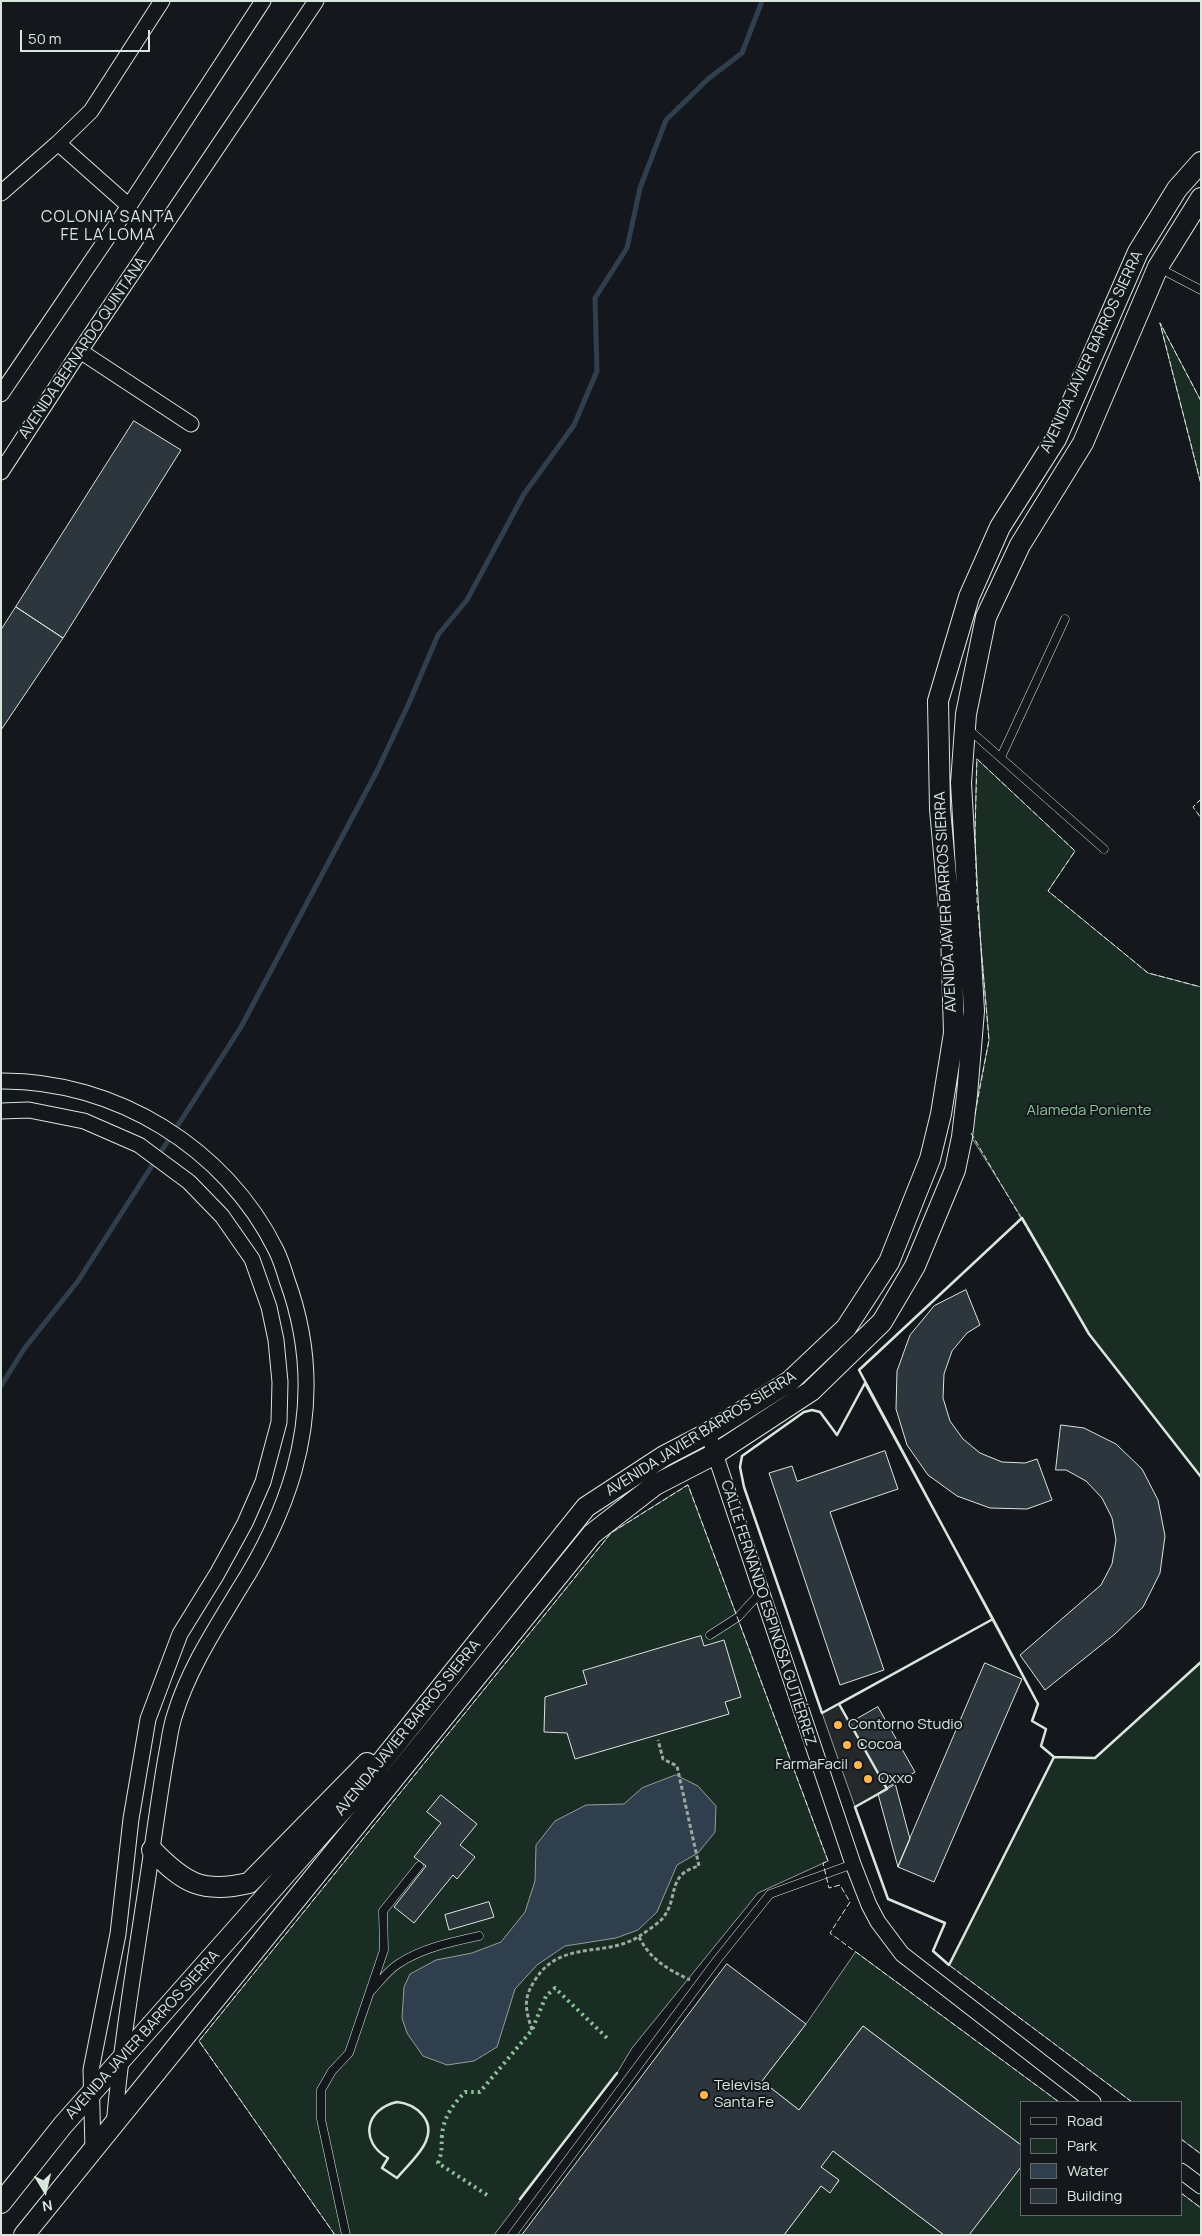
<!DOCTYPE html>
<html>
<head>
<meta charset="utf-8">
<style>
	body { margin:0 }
	#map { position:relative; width:1202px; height:2236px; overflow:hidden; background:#14181c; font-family:Manrope,sans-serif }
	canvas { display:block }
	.frame { position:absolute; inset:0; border:2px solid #d8e6dc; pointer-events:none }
	.legend { position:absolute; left:1020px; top:2101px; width:162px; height:115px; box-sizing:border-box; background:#14181c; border:1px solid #626a69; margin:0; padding:6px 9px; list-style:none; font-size:15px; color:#d8e6dc }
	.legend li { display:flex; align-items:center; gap:10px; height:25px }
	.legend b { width:25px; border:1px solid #626a69 }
	.north { position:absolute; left:20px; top:2166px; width:50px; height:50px; -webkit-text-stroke:4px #14181c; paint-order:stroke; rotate:171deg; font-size:14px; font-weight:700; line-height:20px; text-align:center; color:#d8e6dc }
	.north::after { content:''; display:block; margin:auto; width:18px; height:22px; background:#d8e6dc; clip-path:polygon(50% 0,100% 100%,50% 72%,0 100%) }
	.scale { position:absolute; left:20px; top:30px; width:130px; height:22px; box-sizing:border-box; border:2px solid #d8e6dc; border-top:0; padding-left:6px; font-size:15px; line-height:18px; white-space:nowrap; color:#d8e6dc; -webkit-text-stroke:4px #14181c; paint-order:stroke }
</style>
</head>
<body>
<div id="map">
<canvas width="1202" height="2236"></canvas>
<div class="frame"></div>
<ul class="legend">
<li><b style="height:6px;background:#14181c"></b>Road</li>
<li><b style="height:14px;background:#1a2d24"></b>Park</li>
<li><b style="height:14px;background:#2f3f4d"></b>Water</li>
<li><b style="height:14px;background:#2c363c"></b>Building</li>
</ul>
<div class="north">N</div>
<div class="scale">50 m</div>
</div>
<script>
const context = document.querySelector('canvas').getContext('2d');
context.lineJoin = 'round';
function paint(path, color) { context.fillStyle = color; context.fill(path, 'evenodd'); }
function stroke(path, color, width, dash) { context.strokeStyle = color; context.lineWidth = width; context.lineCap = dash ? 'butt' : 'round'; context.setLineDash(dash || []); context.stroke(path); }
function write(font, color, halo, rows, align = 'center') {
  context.font = font + ' Manrope,sans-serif'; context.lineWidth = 4; context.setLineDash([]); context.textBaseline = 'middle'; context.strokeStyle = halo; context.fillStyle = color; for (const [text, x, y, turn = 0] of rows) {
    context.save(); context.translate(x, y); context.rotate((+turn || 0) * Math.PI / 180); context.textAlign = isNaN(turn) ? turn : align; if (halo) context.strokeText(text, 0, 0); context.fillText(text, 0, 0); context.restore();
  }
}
const green = new Path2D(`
	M 1160,323 L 1201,401 L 1201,484 Z
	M 977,759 L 1075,851 L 1048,891 L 1148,973 L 1201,987 L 1201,1477 L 1089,1334 L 1022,1218 L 970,1135 L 989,1040 L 977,900 L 975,832 Z
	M 688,1485 L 828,1861 L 758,1893 L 632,2048 L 617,2073 L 494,2235 L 335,2235 L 199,2041 L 611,1533 Z
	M 1201,1662 L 1201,2154 L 1181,2139 L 1181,2102 L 1132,2102 L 949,1965 L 1054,1757 L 1095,1758 Z
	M 856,1952 L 1059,2102 L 1021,2102 L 1021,2145 L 863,2026 L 799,2110 L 762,2081 L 806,2024 Z
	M 833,2151 L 944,2235 L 784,2235 L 821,2186 L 830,2192 L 839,2181 L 821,2167 Z
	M 1021,2167 L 1021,2215 L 1181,2215 L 1181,2193 L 1201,2208 L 1201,2235 L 969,2235 Z`);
const parking = new Path2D(`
	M 839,1704 L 887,1789 L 855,1807 L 822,1713 Z`);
const water = new Path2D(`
	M 676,1775 L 698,1786 L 716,1806 L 715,1832 L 698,1853 L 677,1865 L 657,1912 L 638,1930 L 616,1938 L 565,1946 L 537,1965 L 515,1989 L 497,2047 L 474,2061 L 447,2065 L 423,2056 L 407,2033 L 402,2018 L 404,1987 L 410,1974 L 436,1960 L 472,1953 L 501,1942 L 525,1912 L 535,1881 L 536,1845 L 555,1821 L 586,1805 L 624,1804 L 642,1788 Z`);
const stream = new Path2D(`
	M 1,1386 L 24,1349 L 78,1281 L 241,1027 L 377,771 L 409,703 L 438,635 L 467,600 L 524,494 L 574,425 L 597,371 L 595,298 L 627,248 L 640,188 L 666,120 L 708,79 L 742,53 L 762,1`);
const building = new Path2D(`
	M 134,421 L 181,450 L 63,638 L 16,607 Z
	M 16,607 L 63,638 L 1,730 L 1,630 Z
	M 966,1290 L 980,1325 L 967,1333 L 952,1351 L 944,1374 L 943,1398 L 950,1421 L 963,1439 L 980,1453 L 1002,1462 L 1025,1463 L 1037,1459 L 1052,1500 L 1027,1509 L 990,1508 L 957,1496 L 928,1475 L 907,1445 L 896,1409 L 897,1371 L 910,1335 L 934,1306 Z
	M 1061,1425 L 1084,1428 L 1116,1444 L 1142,1469 L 1158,1500 L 1165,1536 L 1160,1573 L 1143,1607 L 1115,1634 L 1045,1690 L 1020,1655 L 1101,1585 L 1112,1564 L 1116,1540 L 1112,1518 L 1102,1498 L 1086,1481 L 1066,1470 L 1056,1470 Z
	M 885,1451 L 898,1489 L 830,1512 L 884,1670 L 840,1685 L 769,1473 L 792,1466 L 797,1481 Z
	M 701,1636 L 704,1646 L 724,1640 L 741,1697 L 725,1702 L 729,1714 L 575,1759 L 567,1733 L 544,1732 L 545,1697 L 587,1684 L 583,1671 Z
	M 985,1663 L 1022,1679 L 934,1882 L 898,1867 Z
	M 878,1707 L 915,1772 L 887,1789 L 850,1723 Z
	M 895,1783 L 910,1839 L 898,1867 L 878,1794 Z
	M 441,1795 L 477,1824 L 460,1845 L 475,1857 L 457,1879 L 453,1875 L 414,1923 L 394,1907 L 426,1866 L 414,1857 L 441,1823 L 427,1812 Z
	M 489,1902 L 494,1917 L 449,1930 L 445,1915 Z
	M 727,1964 L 806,2024 L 762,2081 L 799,2110 L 863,2026 L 1021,2145 L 1021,2167 L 969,2235 L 944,2235 L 833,2151 L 821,2167 L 839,2180 L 830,2193 L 821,2186 L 784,2235 L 522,2235 Z`);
const path = new Path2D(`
	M 639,1937 C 650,1959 667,1969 690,1980
	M 532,2030 C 525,2008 523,1999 535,1980 C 561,1938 607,1959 641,1935 C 647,1931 656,1925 662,1919 C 680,1898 665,1875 699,1866 L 677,1766 L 663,1759 L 658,1740`);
const service = new Path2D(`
	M 1159,268 L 1201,290
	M 967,728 L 1104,849
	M 1001,757 L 1065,619
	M 710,1635 L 738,1617 L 761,1592
	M 370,1992 C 379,1983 387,1971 398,1964 C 422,1948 451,1942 479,1936
	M 346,2235 L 321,2119 L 321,2090 L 332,2071 L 349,2053 L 384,1950 L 383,1911 L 419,1866
	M 512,2235 L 717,1960 L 770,1894 L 853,1864`);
const minor = new Path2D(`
	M 58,143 L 129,206
	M 1,193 L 58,143 L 91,111 L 162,1
	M 80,351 L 191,424
	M 1,394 L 129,206 L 263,1
	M 1,472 L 80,351 L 316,1
	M 1,1081 C 115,1080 226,1148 276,1250 C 281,1260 284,1270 287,1280 C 310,1343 312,1407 294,1471 C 282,1513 261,1555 238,1591 C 214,1631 189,1669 175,1714 C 170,1728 169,1743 166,1757 C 160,1792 155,1828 150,1863 C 137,1950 122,2037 114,2125
	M 1,1111 L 29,1110 L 84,1121 L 139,1145 L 189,1182 L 222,1216 L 252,1259 L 269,1307 L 276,1340 L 280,1382 L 279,1422 L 263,1482 L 245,1523 L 217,1574 L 180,1634 L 148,1719 L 131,1819 L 118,1934 L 91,2070 L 93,2150
	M 708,1433 L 853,1864 L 869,1905 L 878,1922 L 902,1954 L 1093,2102
	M 1181,2171 L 1201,2186`);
const tertiary = new Path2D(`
	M 152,1850 C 184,1883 202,1894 249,1883 L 367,1763
	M 1,2203 L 63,2125 L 351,1800 L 586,1507 L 664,1456 L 708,1433 L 790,1381 L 846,1328 L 889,1262 L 930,1159 L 941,1114 L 954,1033 L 951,932 L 940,809 L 938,701 L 969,597 L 1000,527 L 1056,439 L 1138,252 L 1177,189 L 1201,162
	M 24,2235 L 592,1534 L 655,1485 L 715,1454 L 811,1391 L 882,1322 L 915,1266 L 955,1170 L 962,1137 L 967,1095 L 974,1011 L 961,783 L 966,714 L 986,617 L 1020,545 L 1083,443 L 1158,267 L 1201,198`);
const hedge = new Path2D(`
	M 487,2195 L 438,2163 C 443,2150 441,2147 442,2135 C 443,2118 454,2103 465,2092 L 480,2092 L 532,2030 L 546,1996 L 555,1988 L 607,2038`);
const fence = new Path2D(`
	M 1201,401 L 1160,323 L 1201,484
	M 1201,799 L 1193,807 L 1201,818
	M 975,1114 L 989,1040 L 977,900 L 975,832 L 977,759 L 1075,851 L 1048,891 L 1148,973 L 1201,987
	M 971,1133 L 1089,1334 L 1201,1477
	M 1132,2102 L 949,1965 L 1054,1757 L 1095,1758 L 1201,1662
	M 1181,2139 L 1201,2154
	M 1181,2193 L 1201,2208
	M 335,2235 L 199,2041 L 611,1533 L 688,1485 L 828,1861 L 823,1863 L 829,1888 L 840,1885 L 850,1902 L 830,1933 L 1059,2102`);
const wall = new Path2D(`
	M 865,1383 L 993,1619 L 822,1713 L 744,1487 L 740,1467 L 742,1456 L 804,1412 L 812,1410 L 820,1412 L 837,1435 Z
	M 1201,1477 L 1089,1334 L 1022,1218 L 859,1370 L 1038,1704 L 1032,1721 L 1046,1729 L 1041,1746 L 1054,1757 L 1095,1758 L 1201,1662
	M 993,1619 L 1038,1704 L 1032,1721 L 1046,1729 L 1041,1746 L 1054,1757 L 949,1965 L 933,1951 L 945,1923 L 888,1899 L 855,1807 L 887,1789 L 839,1704 Z
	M 397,2102 C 416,2104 435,2120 426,2141 C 421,2154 406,2167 397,2178 L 382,2168 L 388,2158 C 359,2142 365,2109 397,2102 Z
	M 520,2199 L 617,2073`);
const markers = [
	[838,1725,5,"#ffb74d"],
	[847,1745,5,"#ffb74d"],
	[858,1765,5,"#ffb74d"],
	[868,1779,5,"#ffb74d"],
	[704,2095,5,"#ffb74d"]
];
const streetNames = [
	["AVENIDA BERNARDO QUINTANA",83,348,-56],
	["AVENIDA JAVIER BARROS SIERRA",1092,352,-65],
	["AVENIDA JAVIER BARROS SIERRA",946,902,-93],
	["AVENIDA JAVIER BARROS SIERRA",701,1434,-32],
	["CALLE FERNANDO ESPINOSA GUTIÉRREZ",768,1613,72],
	["AVENIDA JAVIER BARROS SIERRA",408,1728,-51],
	["AVENIDA JAVIER BARROS SIERRA",143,2035,-48]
];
const parkNames = [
	["Alameda Poniente",1089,1111]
];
const poiNames = [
	["Contorno Studio",848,1725],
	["Cocoa",857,1745],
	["FarmaFacil",848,1765,"right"],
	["Oxxo",878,1779],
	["Televisa",714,2086],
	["Santa Fe",714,2103]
];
const neighbourhoodNames = [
	["COLONIA SANTA",108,218],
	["FE LA LOMA",108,236]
];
paint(green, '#1a2d24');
stroke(green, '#939e99', 1);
paint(parking, '#24282b');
stroke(parking, '#939e99', 1);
paint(water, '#2f3f4d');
stroke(water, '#939e99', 1);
stroke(stream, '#2f3f4d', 5);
paint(building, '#2c363c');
stroke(building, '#d8e6dc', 1);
stroke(service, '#d8e6dc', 9);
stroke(minor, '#d8e6dc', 17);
stroke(tertiary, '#d8e6dc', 22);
stroke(path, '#9da8a2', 3, [4, 2.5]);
stroke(service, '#14181c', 8);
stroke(minor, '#14181c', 15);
stroke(tertiary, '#14181c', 20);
stroke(hedge, '#8ac095', 4, [2.5, 4]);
stroke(fence, '#d8e6dc', 1, [6, 2.5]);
stroke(wall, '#d8e6dc', 2.5);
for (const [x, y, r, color] of markers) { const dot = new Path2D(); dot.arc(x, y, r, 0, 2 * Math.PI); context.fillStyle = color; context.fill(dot); stroke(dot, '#14181c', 2); }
write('15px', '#d8e6dc', '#14181c', streetNames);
write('15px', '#8ac095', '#14181c', parkNames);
write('15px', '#d8e6dc', '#14181c', poiNames, 'left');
context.letterSpacing = '1px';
write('16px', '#d8e6dc', '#14181c', neighbourhoodNames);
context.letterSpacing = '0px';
</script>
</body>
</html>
